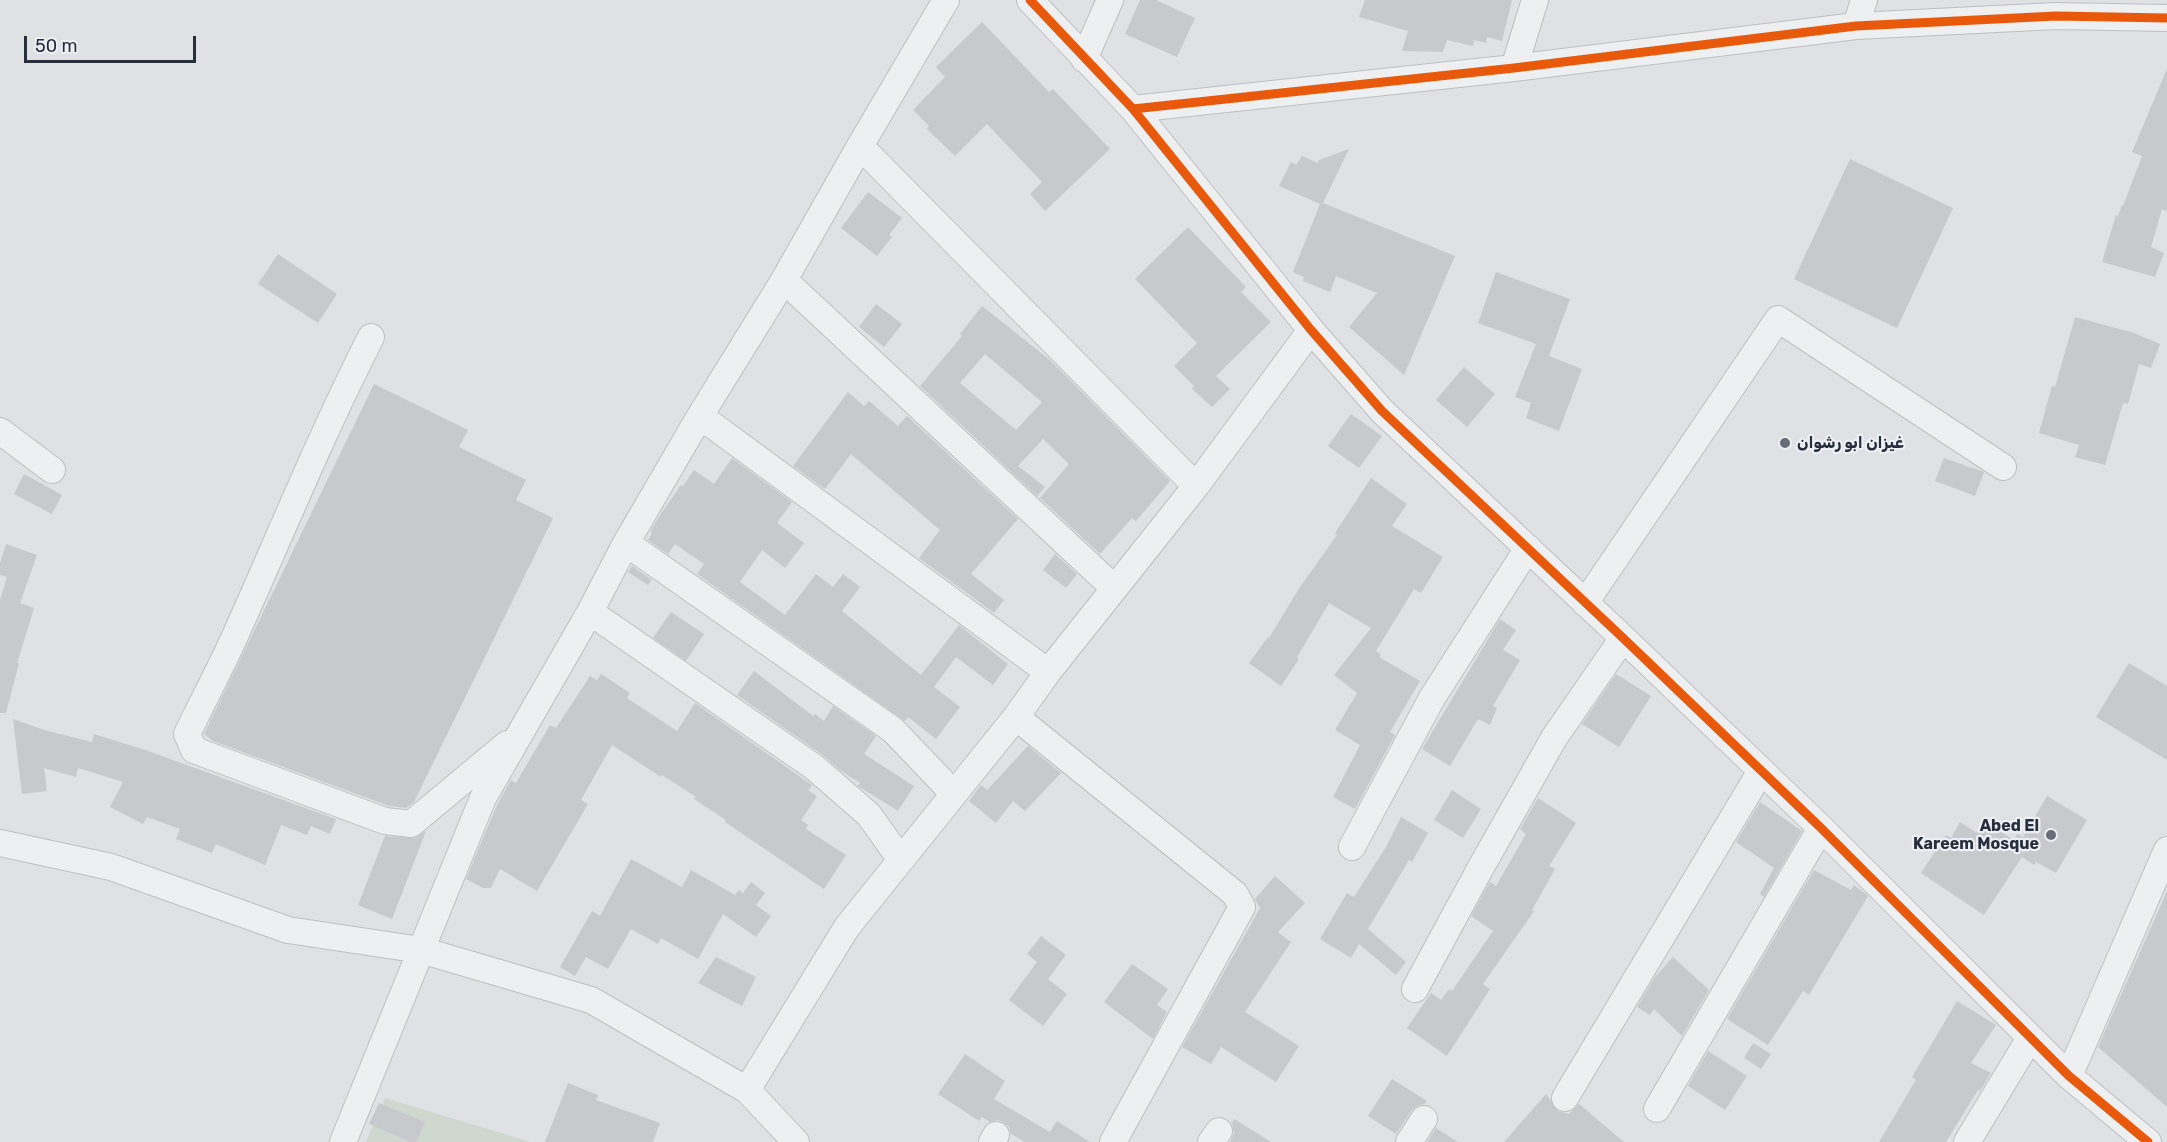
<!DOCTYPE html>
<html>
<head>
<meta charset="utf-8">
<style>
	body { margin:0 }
	#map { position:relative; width:2167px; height:1142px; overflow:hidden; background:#dfe1e4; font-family:Rubik,sans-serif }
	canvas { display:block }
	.scale { position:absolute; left:24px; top:36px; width:172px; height:27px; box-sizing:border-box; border:3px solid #272e3c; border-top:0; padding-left:8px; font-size:18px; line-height:21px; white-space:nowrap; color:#272e3c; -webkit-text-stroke:4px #eceff4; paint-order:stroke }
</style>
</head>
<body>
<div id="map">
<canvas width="2167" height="1142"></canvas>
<div class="scale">50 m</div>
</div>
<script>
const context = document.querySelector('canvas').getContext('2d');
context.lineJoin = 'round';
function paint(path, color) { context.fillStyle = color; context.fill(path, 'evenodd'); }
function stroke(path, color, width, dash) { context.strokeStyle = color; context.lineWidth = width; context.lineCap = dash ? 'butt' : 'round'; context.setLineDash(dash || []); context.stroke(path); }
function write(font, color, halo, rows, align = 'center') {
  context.font = font + ' Rubik,Cairo,sans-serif'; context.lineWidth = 4.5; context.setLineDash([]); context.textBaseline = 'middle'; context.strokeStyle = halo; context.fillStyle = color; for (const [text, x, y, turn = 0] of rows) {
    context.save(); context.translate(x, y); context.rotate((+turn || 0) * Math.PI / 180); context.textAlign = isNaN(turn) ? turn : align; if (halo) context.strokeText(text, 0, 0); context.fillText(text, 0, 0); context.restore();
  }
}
const green = new Path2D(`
	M 385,1098 L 531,1142 L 366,1142 Z`);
const building = new Path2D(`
	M 1140,0 L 1156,0 L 1195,18 L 1177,57 L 1125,34 Z
	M 1365,0 L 1512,0 L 1502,41 L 1487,37 L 1486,43 L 1474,40 L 1473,46 L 1447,40 L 1443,52 L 1402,51 L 1408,31 L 1359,17 Z
	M 982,22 L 1049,92 L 1053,89 L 1110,149 L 1045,211 L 1030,194 L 1042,182 L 987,124 L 955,156 L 927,129 L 929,126 L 913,110 L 945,77 L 936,67 Z
	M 2167,69 L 2167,211 L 2162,209 L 2151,247 L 2164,253 L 2155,277 L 2102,262 L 2116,215 L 2118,216 L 2122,205 L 2123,206 L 2142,156 L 2132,152 Z
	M 1349,149 L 1323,203 L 1455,256 L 1404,375 L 1349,327 L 1377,293 L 1336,276 L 1330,292 L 1303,281 L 1304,277 L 1293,272 L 1320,204 L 1279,186 L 1291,162 L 1296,165 L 1302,156 L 1318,163 L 1319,160 Z
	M 1850,159 L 1953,208 L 1897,328 L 1794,279 Z
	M 868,192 L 902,218 L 889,235 L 892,237 L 877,256 L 841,228 Z
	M 1188,227 L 1246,287 L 1241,292 L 1271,322 L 1216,376 L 1230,389 L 1212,407 L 1192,389 L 1194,386 L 1174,366 L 1197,343 L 1135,279 Z
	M 278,254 L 337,294 L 318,323 L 258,284 Z
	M 1496,272 L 1570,299 L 1549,356 L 1582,369 L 1559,431 L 1526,418 L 1531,403 L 1515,397 L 1536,344 L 1478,323 Z
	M 876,304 L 902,324 L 884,347 L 859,327 Z
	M 982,306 L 1050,360 L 1170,481 L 1136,521 L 1132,518 L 1100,554 L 1040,498 L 1069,464 L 1043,439 L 1018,466 L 1045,487 L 1037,496 L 920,386 L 962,336 L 960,334 ZM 985,354 L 1042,402 L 1016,430 L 960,383 Z
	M 2075,317 L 2134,333 L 2160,344 L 2151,368 L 2139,364 L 2128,404 L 2123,403 L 2105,465 L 2075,457 L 2079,445 L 2039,433 L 2052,386 L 2055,387 Z
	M 1464,367 L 1495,394 L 1467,427 L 1436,400 Z
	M 374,384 L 468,430 L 459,447 L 526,480 L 516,500 L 553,518 L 414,802 L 406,808 L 389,806 L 213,741 L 204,734 Z
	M 848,392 L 864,406 L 869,401 L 898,426 L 907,416 L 1018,519 L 971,574 L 1004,600 L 994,613 L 919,558 L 940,530 L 851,454 L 825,489 L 793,466 Z
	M 1351,414 L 1382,436 L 1359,468 L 1328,446 Z
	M 732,458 L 792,502 L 777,523 L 804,543 L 785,568 L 762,550 L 740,582 L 785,615 L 816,574 L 833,587 L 843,574 L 860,587 L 842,611 L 921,675 L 959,625 L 1008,664 L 993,685 L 956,657 L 934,687 L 960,707 L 936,739 L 908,717 L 905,721 L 697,574 L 704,564 L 675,544 L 668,554 L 648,540 L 652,534 L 650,532 L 660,515 L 681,485 L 683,486 L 694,470 L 714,484 Z
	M 1944,458 L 1984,472 L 1975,496 L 1935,481 Z
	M 24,474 L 62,495 L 52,514 L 14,494 Z
	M 1371,478 L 1407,504 L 1392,526 L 1443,557 L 1421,593 L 1414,589 L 1376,651 L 1381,655 L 1379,657 L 1420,681 L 1390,732 L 1395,735 L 1355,809 L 1333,797 L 1360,745 L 1335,730 L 1357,693 L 1334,675 L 1371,628 L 1329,603 L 1297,657 L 1299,659 L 1281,686 L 1249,663 L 1268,637 L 1269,638 L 1300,587 L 1337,535 L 1335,533 Z
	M 6,544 L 37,555 L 20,603 L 34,608 L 17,663 L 19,663 L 6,713 L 0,713 L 0,600 L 7,577 L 0,575 L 0,563 Z
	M 1055,554 L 1077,574 L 1066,588 L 1043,570 Z
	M 632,566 L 652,580 L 648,585 L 628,572 Z
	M 671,612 L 704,634 L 686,661 L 653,638 Z
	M 1500,619 L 1516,630 L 1503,650 L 1520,660 L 1493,706 L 1497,708 L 1490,725 L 1478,719 L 1450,766 L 1422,749 Z
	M 2129,663 L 2167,686 L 2167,760 L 2096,717 Z
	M 754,671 L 813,716 L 815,714 L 824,721 L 833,706 L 876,736 L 864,754 L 914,786 L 898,811 L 858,786 L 860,783 L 840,770 L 823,755 L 737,695 Z
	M 601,674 L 630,693 L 627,698 L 677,731 L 695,703 L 812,785 L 808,790 L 817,796 L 801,820 L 808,825 L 806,829 L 846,855 L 824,889 L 725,822 L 726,820 L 694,799 L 696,797 L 662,775 L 661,777 L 612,745 L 581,800 L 588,804 L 537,891 L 500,869 L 491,888 L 483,888 L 466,879 L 497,805 L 511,780 L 516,783 L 550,725 L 556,728 L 590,676 L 597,680 Z
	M 1616,674 L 1651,696 L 1619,747 L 1582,724 Z
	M 13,719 L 44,730 L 92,742 L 94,734 L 148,751 L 336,819 L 330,834 L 311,826 L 307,835 L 281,825 L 265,865 L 216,844 L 212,853 L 176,839 L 180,829 L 147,817 L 143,824 L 110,807 L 123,782 L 78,768 L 76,777 L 44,768 L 47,791 L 22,794 Z
	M 1028,746 L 1061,773 L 1025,811 L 1013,801 L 996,823 L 969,801 L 981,785 L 987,790 Z
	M 1452,790 L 1481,809 L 1463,838 L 1434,820 Z
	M 2047,796 L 2087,820 L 2056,873 L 2036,862 L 2034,865 L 2022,857 L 1984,915 L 1921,873 L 1946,835 L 1951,838 L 1960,822 L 1977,833 L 1983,821 L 2014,840 L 2017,834 L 2023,837 Z
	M 1538,798 L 1576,823 L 1549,866 L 1555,869 L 1532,910 L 1534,911 L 1483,984 L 1490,989 L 1447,1056 L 1407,1028 L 1431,993 L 1441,1000 L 1449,989 L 1452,991 L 1493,931 L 1471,916 L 1490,882 L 1496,886 L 1526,834 L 1520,829 Z
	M 1760,802 L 1802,831 L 1764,897 L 1760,894 L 1774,868 L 1736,842 Z
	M 1401,817 L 1428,833 L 1412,862 L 1409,860 L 1368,929 L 1406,962 L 1396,975 L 1359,944 L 1351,958 L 1320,939 L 1347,893 L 1354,897 L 1386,847 Z
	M 426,831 L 392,919 L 358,905 L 385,836 L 415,838 Z
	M 631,859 L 682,887 L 691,870 L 735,895 L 739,890 L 743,893 L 751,882 L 765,893 L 756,905 L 771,916 L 756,937 L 723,914 L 698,959 L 661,938 L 658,944 L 631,929 L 608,969 L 586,957 L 575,976 L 560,967 L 592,911 L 600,916 Z
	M 1814,870 L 1851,890 L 1854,885 L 1868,896 L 1809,995 L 1803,991 L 1768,1045 L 1727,1019 Z
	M 1275,876 L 1305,903 L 1278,932 L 1291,942 L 1245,1012 L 1299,1046 L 1276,1082 L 1221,1047 L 1211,1064 L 1182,1047 L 1260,908 L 1255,899 Z
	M 2167,891 L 2167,1107 L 2098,1047 Z
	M 1041,936 L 1066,955 L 1048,979 L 1067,994 L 1043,1026 L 1009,1000 L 1037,962 L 1027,954 Z
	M 716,957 L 756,977 L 742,1006 L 698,983 Z
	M 1673,957 L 1709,990 L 1682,1036 L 1654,1009 L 1650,1015 L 1637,1007 L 1655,977 Z
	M 1132,964 L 1168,989 L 1157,1005 L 1167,1012 L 1153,1039 L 1104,1002 Z
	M 1957,1001 L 1996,1025 L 1971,1063 L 1991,1073 L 1980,1091 L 1978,1090 L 1946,1142 L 1879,1142 L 1916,1080 L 1912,1077 Z
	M 1753,1043 L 1771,1054 L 1761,1069 L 1744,1058 Z
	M 1708,1051 L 1747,1076 L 1725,1110 L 1688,1086 Z
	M 965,1054 L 1005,1081 L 994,1099 L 1050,1132 L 1057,1121 L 1090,1142 L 1025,1142 L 1011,1134 L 1009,1127 L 1003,1122 L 997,1120 L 990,1122 L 982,1117 L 979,1121 L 938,1094 Z
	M 1392,1079 L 1427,1101 L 1425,1104 L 1418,1105 L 1412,1110 L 1396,1134 L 1368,1116 Z
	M 568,1083 L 598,1095 L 596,1100 L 660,1123 L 653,1142 L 545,1142 Z
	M 1546,1094 L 1558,1111 L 1569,1114 L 1579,1104 L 1624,1142 L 1504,1142 Z
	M 379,1103 L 425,1122 L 416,1142 L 410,1142 L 369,1124 Z
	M 1234,1119 L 1271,1142 L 1230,1142 L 1234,1133 L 1232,1123 Z
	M 1436,1128 L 1458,1142 L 1427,1142 Z`);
const minor = new Path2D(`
	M 1030,0 L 1133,109 L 1311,330 L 1382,411 L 1623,638 L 1821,828 L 2069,1076 L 2148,1142
	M 1856,26 L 1864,0
	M 1084,59 L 1110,0
	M 1514,68 L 1535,0
	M 1133,109 L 1514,68 L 1856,26 L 2056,16 L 2167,18
	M 860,146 L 1196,486
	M 784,280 L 1114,588
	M 371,337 C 321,435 280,536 235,636 C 220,669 203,701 187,734 L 194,750 L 385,821 L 411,824 L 507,744
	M 700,416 L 1048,672
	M 0,431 L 52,470
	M 626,543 L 893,730 L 954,794
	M 1585,603 L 1778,319 L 2003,467
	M 590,612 L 814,767 L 869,815 L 901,860
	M 1016,717 L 1235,894 L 1242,907 L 1113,1142
	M 0,843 L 111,867 L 288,930 L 421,950 L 591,1000 L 747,1090 L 796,1142
	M 1352,847 L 1432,698 L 1528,548
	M 1415,989 L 1480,869 L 1554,738 L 1623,638
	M 2069,1076 L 2167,850
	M 747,1090 L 847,927 L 954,794 L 1016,717 L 1048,672 L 1196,486 L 1311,330
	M 1565,1098 L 1761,771
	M 1657,1109 L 1821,828
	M 343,1142 L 483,798 L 590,612 L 626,543 L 700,416 L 784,280 L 860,146 L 946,0
	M 992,1142 L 996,1135
	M 1211,1142 L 1219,1131
	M 1409,1142 L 1424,1119
	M 1967,1142 L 2030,1038`);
const cycleway = new Path2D(`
	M 1030,0 L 1133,109 L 1311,330 L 1382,411 L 1623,638 L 1821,828 L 2069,1076 L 2148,1142
	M 1133,109 L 1514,68 L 1856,26 L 2056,16 L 2167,18`);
const markers = [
	[1785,443,6,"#676d77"],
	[2051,835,6,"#676d77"]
];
const poiNames = [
	["غيزان ابو رشوان",1797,443],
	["Abed El",2039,826,"right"],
	["Kareem Mosque",2039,844,"right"]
];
paint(green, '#cfd8cf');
paint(building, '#c7c9cc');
stroke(minor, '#bdbfc2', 28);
stroke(minor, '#eeeff1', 26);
stroke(cycleway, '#e8590c', 9);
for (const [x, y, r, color] of markers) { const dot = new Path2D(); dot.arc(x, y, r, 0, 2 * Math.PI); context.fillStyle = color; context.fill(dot); stroke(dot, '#eceff4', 2); }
write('bold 16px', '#272e3c', '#eceff4', poiNames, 'left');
</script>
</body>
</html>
